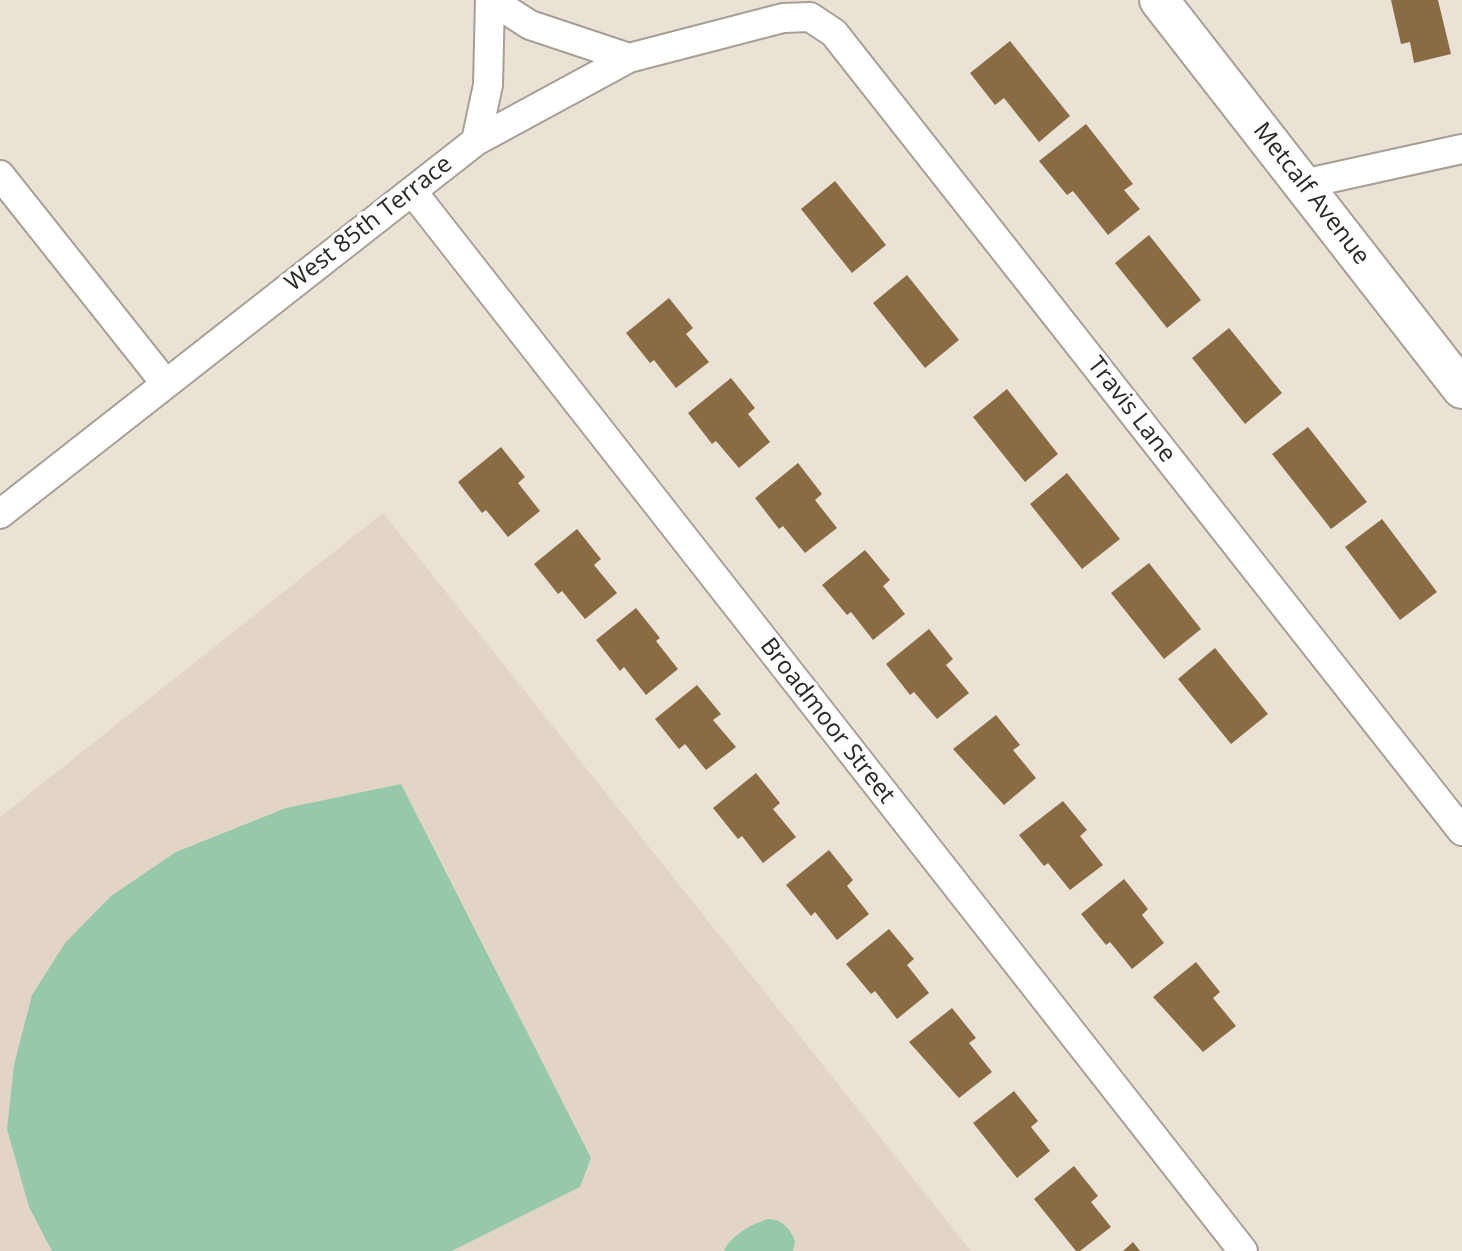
<!DOCTYPE html>
<html>
<head>
<meta charset="utf-8">
<style>
	body { margin:0 }
	canvas { display:block; background:#ebe2d6 }
</style>
</head>
<body>
<canvas width="1462" height="1251"></canvas>
<script>
const context = document.querySelector('canvas').getContext('2d');
context.lineJoin = 'round';
function paint(path, color) { context.fillStyle = color; context.fill(path, 'evenodd'); }
function stroke(path, color, width, dash) { context.strokeStyle = color; context.lineWidth = width; context.lineCap = dash ? 'butt' : 'round'; context.setLineDash(dash || []); context.stroke(path); }
function write(font, color, halo, rows, align = 'center') {
  context.font = font + ' "Open Sans",sans-serif'; context.lineWidth = 7; context.setLineDash([]); context.textBaseline = 'middle'; context.strokeStyle = halo; context.fillStyle = color; for (const [text, x, y, turn = 0] of rows) {
    context.save(); context.translate(x, y); context.rotate((+turn || 0) * Math.PI / 180); context.textAlign = isNaN(turn) ? turn : align; if (halo) context.strokeText(text, 0, 0); context.fillText(text, 0, 0); context.restore();
  }
}
const built = new Path2D(`
	M 383,513 L 971,1251 L 0,1251 L 0,817 Z`);
const green = new Path2D(`
	M 401,784 L 591,1158 L 580,1187 L 452,1251 L 52,1251 L 29,1207 L 7,1129 L 14,1065 L 32,995 L 65,943 L 111,896 L 176,852 L 286,808 Z
	M 768,1219 C 782,1219 791,1229 795,1242 L 793,1251 L 724,1251 C 731,1235 752,1224 768,1219 Z`);
const building = new Path2D(`
	M 1391,0 L 1438,0 L 1451,54 L 1414,63 L 1410,42 L 1401,44 Z
	M 1010,41 L 1070,116 L 1039,142 L 1004,98 L 995,105 L 970,73 Z
	M 1086,124 L 1133,184 L 1124,190 L 1140,209 L 1108,235 L 1073,191 L 1067,195 L 1039,161 Z
	M 835,181 L 886,245 L 852,273 L 801,209 Z
	M 1149,235 L 1201,300 L 1167,328 L 1115,263 Z
	M 907,275 L 959,340 L 925,368 L 873,303 Z
	M 669,298 L 693,328 L 686,334 L 709,362 L 676,388 L 654,360 L 650,363 L 626,333 Z
	M 1229,328 L 1282,393 L 1245,424 L 1192,358 Z
	M 731,378 L 755,408 L 748,414 L 770,442 L 739,468 L 716,441 L 712,444 L 688,413 Z
	M 1007,389 L 1058,454 L 1025,482 L 973,417 Z
	M 1308,427 L 1367,502 L 1331,529 L 1272,454 Z
	M 501,447 L 525,477 L 518,483 L 540,511 L 508,537 L 486,510 L 482,513 L 458,482 Z
	M 798,463 L 822,494 L 815,500 L 837,528 L 805,553 L 783,526 L 779,529 L 755,498 Z
	M 1067,473 L 1120,539 L 1082,569 L 1030,504 Z
	M 1382,519 L 1437,592 L 1400,620 L 1345,547 Z
	M 577,529 L 601,559 L 594,565 L 617,593 L 585,619 L 562,591 L 558,594 L 534,564 Z
	M 865,550 L 890,580 L 883,586 L 905,614 L 873,640 L 851,612 L 847,615 L 822,585 Z
	M 1149,563 L 1201,629 L 1164,659 L 1111,593 Z
	M 636,608 L 660,638 L 656,641 L 678,669 L 646,695 L 624,667 L 620,671 L 596,640 Z
	M 929,629 L 953,659 L 946,665 L 969,693 L 937,719 L 914,692 L 910,695 L 886,664 Z
	M 1215,648 L 1268,714 L 1231,744 L 1178,679 Z
	M 697,685 L 721,714 L 713,720 L 736,747 L 706,770 L 685,744 L 679,749 L 655,719 Z
	M 996,715 L 1020,745 L 1013,750 L 1036,778 L 1004,805 L 953,749 Z
	M 756,773 L 780,803 L 773,809 L 796,837 L 763,863 L 742,836 L 738,839 L 713,808 Z
	M 1063,801 L 1087,830 L 1080,836 L 1103,865 L 1070,890 L 1048,863 L 1044,866 L 1019,835 Z
	M 829,850 L 853,880 L 847,886 L 869,914 L 837,940 L 815,912 L 811,916 L 786,885 Z
	M 1124,879 L 1148,909 L 1142,915 L 1164,943 L 1132,969 L 1110,942 L 1106,945 L 1081,914 Z
	M 889,929 L 914,959 L 907,965 L 929,993 L 897,1019 L 875,991 L 871,994 L 846,964 Z
	M 1196,962 L 1220,992 L 1213,998 L 1236,1026 L 1203,1052 L 1153,997 Z
	M 952,1008 L 976,1038 L 969,1043 L 992,1072 L 959,1098 L 909,1042 Z
	M 1014,1091 L 1038,1121 L 1031,1127 L 1050,1151 L 1017,1178 L 973,1123 Z
	M 1074,1166 L 1098,1196 L 1091,1202 L 1111,1227 L 1080,1251 L 1076,1251 L 1034,1199 Z
	M 1133,1242 L 1140,1251 L 1123,1251 Z`);
const minor = new Path2D(`
	M 491,0 L 530,25 L 629,58
	M 476,141 L 488,85 L 490,0
	M 0,175 L 166,384
	M 1303,184 L 1462,149
	M 412,191 L 1243,1251
	M 0,514 L 476,141 L 629,58 L 783,18 L 810,17 L 834,33 L 1462,831`);
const primary = new Path2D(`
	M 1159,0 L 1462,389`);
const streetNames = [
	["Metcalf Avenue",1311,194,52],
	["West 85th Terrace",369,224,-38],
	["Travis Lane",1131,410,52],
	["Broadmoor Street",827,721,52]
];
paint(built, '#e3d5c5');
paint(green, '#96c9ac');
paint(building, '#8a6c44');
stroke(minor, '#a79f94', 32);
stroke(primary, '#a79f94', 42);
stroke(minor, '#fff', 28);
stroke(primary, '#fff', 38);
write('24px', '#2b2723', '#fff', streetNames);
</script>
</body>
</html>
